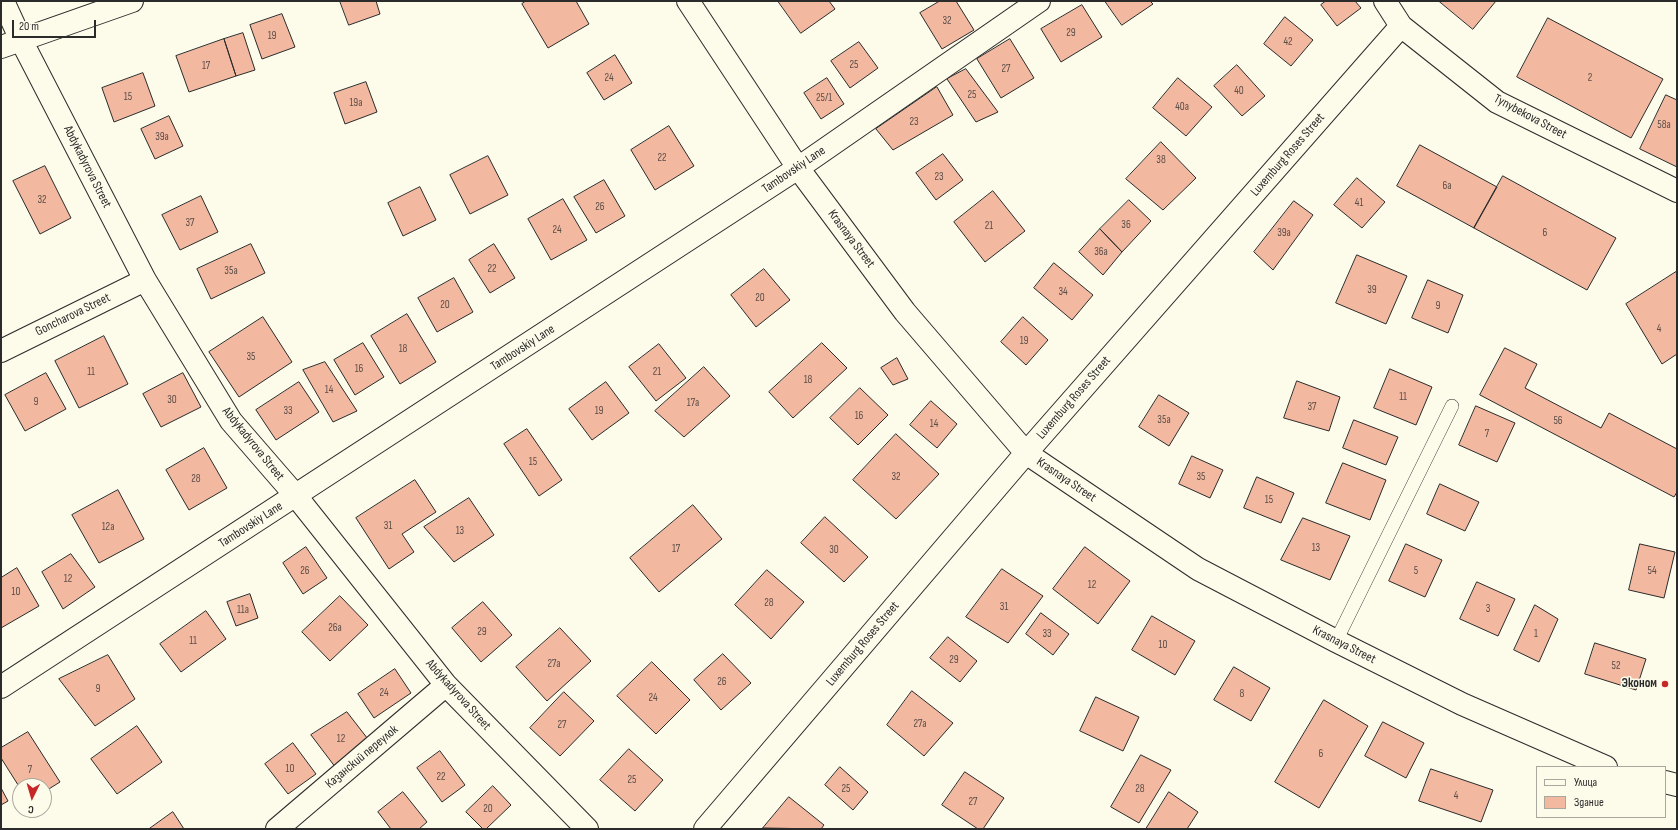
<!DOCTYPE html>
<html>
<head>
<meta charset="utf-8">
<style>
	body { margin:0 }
	#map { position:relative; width:1678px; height:830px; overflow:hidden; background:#fdfbea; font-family:"Sofia Sans Condensed",sans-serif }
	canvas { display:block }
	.frame { position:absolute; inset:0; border:2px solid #2b2b2b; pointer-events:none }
	.legend { position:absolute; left:1536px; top:766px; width:130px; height:52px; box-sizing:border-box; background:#fdfbea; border:1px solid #a9a89e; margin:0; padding:5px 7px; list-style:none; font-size:12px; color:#2b2b2b }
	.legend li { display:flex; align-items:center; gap:8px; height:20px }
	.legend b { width:20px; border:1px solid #a9a89e }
	.north { position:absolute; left:12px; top:778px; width:40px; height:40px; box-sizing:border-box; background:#fdfbea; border:1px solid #a9a89e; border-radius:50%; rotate:185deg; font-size:11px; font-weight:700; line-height:16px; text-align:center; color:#2b2b2b }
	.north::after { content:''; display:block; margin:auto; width:14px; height:18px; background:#c62828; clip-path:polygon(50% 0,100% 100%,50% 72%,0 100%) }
	.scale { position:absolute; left:12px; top:20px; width:84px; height:18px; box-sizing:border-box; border:2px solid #2b2b2b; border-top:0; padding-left:5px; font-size:12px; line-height:14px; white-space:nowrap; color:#2b2b2b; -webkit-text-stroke:3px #fdfbea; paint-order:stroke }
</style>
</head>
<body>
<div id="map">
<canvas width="1678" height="830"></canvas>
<div class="frame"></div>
<ul class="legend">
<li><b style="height:5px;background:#fdfbea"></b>Улица</li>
<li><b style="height:11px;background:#f2b8a0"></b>Здание</li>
</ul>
<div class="north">С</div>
<div class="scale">20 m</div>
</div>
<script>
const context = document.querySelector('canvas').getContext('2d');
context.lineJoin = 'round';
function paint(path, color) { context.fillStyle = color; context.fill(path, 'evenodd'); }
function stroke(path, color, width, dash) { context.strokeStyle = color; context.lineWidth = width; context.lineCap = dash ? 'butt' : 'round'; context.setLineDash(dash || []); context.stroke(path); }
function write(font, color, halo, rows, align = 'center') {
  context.font = font + ' "Sofia Sans Condensed",sans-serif'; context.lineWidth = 3; context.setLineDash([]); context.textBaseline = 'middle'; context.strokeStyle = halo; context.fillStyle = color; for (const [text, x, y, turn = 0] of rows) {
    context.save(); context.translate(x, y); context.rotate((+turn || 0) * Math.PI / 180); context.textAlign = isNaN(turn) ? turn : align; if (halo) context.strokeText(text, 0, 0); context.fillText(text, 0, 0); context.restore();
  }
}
const building = new Path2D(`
	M 340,1 L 376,1 L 380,14 L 349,25 Z
	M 526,1 L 576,1 L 589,24 L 548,48 L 522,4 Z
	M 778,1 L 829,1 L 835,9 L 801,33 Z
	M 940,1 L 956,1 L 974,30 L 942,49 L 920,13 Z
	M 1105,1 L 1150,1 L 1153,4 L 1122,25 Z
	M 1326,1 L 1355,1 L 1361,8 L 1337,26 L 1321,5 Z
	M 1439,1 L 1496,1 L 1473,29 Z
	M 1082,5 L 1102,37 L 1061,62 L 1041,29 Z
	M 282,14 L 295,47 L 262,59 L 250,25 Z
	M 1285,17 L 1313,40 L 1291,66 L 1264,44 Z
	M 1548,18 L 1663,79 L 1631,138 L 1517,77 Z
	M 243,33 L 255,70 L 236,76 L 224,39 Z
	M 224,39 L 236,76 L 189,92 L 176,56 Z
	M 1010,39 L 1034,78 L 1001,98 L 977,59 Z
	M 859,42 L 878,68 L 850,88 L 831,61 Z
	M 615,55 L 632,83 L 604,100 L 587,73 Z
	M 1237,65 L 1265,96 L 1242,116 L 1214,86 Z
	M 966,69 L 998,112 L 976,122 L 947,79 Z
	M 143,73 L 155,106 L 114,122 L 102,88 Z
	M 827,78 L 844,104 L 821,119 L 804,93 Z
	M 1178,78 L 1212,107 L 1186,136 L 1153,108 Z
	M 366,82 L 377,112 L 345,124 L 334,93 Z
	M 937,87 L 953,115 L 893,150 L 876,129 Z
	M 1666,95 L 1677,100 L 1677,167 L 1640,149 Z
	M 169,116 L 183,146 L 155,159 L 141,129 Z
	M 669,126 L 694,166 L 655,190 L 631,150 Z
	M 1161,142 L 1196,178 L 1163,210 L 1126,179 Z
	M 1420,145 L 1497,187 L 1474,228 L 1397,186 Z
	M 943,154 L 963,180 L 936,200 L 916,173 Z
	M 488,156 L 508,195 L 470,214 L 450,175 Z
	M 45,166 L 71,218 L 40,234 L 13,181 Z
	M 1503,176 L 1616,238 L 1587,290 L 1474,228 Z
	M 1357,178 L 1385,202 L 1362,228 L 1334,205 Z
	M 604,180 L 625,216 L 596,233 L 574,197 Z
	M 420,187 L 436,220 L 403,236 L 388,203 Z
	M 993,191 L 1025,231 L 985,262 L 954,222 Z
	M 201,196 L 218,232 L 180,250 L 162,215 Z
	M 563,199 L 587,240 L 551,260 L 528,219 Z
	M 1129,200 L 1151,221 L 1122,252 L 1100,229 Z
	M 1294,201 L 1313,215 L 1273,270 L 1254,252 Z
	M 1100,229 L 1122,252 L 1103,275 L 1079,252 Z
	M 251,244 L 265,273 L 211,299 L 197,269 Z
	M 494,244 L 515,278 L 490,293 L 469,260 Z
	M 1357,255 L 1407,276 L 1386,324 L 1336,303 Z
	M 1054,263 L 1093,295 L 1072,320 L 1034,288 Z
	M 764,269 L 790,300 L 756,327 L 731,295 Z
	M 1676,272 L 1677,274 L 1677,354 L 1662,364 L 1626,304 Z
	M 454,278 L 473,312 L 437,332 L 418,298 Z
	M 1428,280 L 1463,295 L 1448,333 L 1412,318 Z
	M 407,314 L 436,362 L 400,384 L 371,336 Z
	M 263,317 L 292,362 L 239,397 L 209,352 Z
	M 1023,317 L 1048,340 L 1026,365 L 1001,342 Z
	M 104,336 L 128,384 L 79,408 L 55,361 Z
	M 363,343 L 384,377 L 355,395 L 334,360 Z
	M 822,343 L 847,368 L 793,418 L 769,392 Z
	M 659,344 L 686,378 L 656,401 L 629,367 Z
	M 1505,348 L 1537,364 L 1525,388 L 1601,428 L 1609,413 L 1677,449 L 1677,492 L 1674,497 L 1480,395 Z
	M 897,358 L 908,379 L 893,385 L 881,368 Z
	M 325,362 L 357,411 L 333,422 L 303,370 Z
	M 704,367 L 730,396 L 684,437 L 655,411 Z
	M 1390,369 L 1432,387 L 1416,425 L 1374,408 Z
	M 46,373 L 66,409 L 25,431 L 5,395 Z
	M 183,373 L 201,407 L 161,427 L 143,394 Z
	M 1297,381 L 1340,397 L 1329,431 L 1284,418 Z
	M 299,382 L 319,412 L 276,440 L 256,410 Z
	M 606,382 L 629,413 L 592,440 L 569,409 Z
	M 860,388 L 888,415 L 858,445 L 830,418 Z
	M 1159,395 L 1189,413 L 1169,446 L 1139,427 Z
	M 931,401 L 957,424 L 937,448 L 910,425 Z
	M 1476,406 L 1515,423 L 1497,462 L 1459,445 Z
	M 1354,420 L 1398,437 L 1386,465 L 1343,448 Z
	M 527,429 L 562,480 L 539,496 L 504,444 Z
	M 896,434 L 939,474 L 896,519 L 853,480 Z
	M 204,448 L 227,488 L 189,510 L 166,470 Z
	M 1192,456 L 1223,470 L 1210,498 L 1179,484 Z
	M 1343,463 L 1386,480 L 1370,520 L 1326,503 Z
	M 1257,477 L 1294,493 L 1281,523 L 1244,508 Z
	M 415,480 L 436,512 L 402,534 L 414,552 L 389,569 L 356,518 Z
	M 1440,484 L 1479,502 L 1465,531 L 1427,514 Z
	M 118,490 L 144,539 L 99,563 L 72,515 Z
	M 469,498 L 494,535 L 454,562 L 424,527 Z
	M 693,505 L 722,539 L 659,592 L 630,558 Z
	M 825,517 L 868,557 L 844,582 L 801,543 Z
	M 1303,518 L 1350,536 L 1330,580 L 1281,560 Z
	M 1406,544 L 1442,560 L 1425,597 L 1389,581 Z
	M 1640,544 L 1675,552 L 1664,598 L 1629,590 Z
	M 306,547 L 327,578 L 303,594 L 283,563 Z
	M 1085,547 L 1130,581 L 1098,624 L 1053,589 Z
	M 71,554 L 95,587 L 63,609 L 42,572 Z
	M 17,568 L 39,606 L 1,628 L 1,578 Z
	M 1002,569 L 1043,596 L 1008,643 L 966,617 Z
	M 767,570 L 804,602 L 771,639 L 735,605 Z
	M 1477,582 L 1515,599 L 1498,636 L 1460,619 Z
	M 250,594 L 258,618 L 236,626 L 227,602 Z
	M 340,596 L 368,625 L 330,661 L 302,632 Z
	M 483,602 L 512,635 L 481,662 L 452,628 Z
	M 1535,605 L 1558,619 L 1539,662 L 1514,650 Z
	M 206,611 L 226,639 L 181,672 L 160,644 Z
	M 1041,613 L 1069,634 L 1053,655 L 1026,634 Z
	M 1152,616 L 1195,641 L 1175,675 L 1132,650 Z
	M 560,628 L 591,661 L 547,701 L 516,667 Z
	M 948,637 L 977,661 L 960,682 L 930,658 Z
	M 1595,643 L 1646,659 L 1636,690 L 1585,674 Z
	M 723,654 L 751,683 L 721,710 L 694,680 Z
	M 108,655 L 135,699 L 95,726 L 59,679 Z
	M 652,662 L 690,700 L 656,734 L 617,696 Z
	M 1234,667 L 1270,688 L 1251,721 L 1214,700 Z
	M 395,669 L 411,693 L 374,718 L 358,694 Z
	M 912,691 L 953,723 L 924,756 L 887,725 Z
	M 564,692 L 594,721 L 560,756 L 530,728 Z
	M 1096,697 L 1139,717 L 1123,751 L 1080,731 Z
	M 1324,700 L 1368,726 L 1319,808 L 1275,782 Z
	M 347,712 L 371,743 L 339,772 L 311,735 Z
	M 1383,722 L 1424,743 L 1406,778 L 1365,756 Z
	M 137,726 L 162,762 L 117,794 L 91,759 Z
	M 28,732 L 60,782 L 44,792 L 44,786 L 20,786 L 20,788 L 1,758 L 1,748 Z
	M 293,743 L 316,774 L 288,794 L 265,764 Z
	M 629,749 L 663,780 L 635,811 L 600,780 Z
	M 440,751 L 465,785 L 442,802 L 417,768 Z
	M 1141,755 L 1171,770 L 1139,823 L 1111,807 Z
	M 840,767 L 868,792 L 853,810 L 825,785 Z
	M 1431,769 L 1493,790 L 1481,822 L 1419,801 Z
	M 965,772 L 1004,798 L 983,829 L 978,829 L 942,805 Z
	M 493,786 L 511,805 L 486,829 L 483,829 L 466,812 Z
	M 1,788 L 8,801 L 1,805 Z
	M 403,792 L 427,822 L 419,829 L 391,829 L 378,812 Z
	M 1169,792 L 1198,812 L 1187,829 L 1146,829 Z
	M 789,797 L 824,825 L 821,829 L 763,828 Z
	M 173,812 L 184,829 L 149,829 Z`);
const service = new Path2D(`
	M 1336,641 L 1452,406`);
const minor = new Path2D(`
	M 3,1 L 21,40 L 145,280 L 231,421 L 296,496 L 446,685 L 587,829
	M 688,1 L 798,168 L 905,312 L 1026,453 L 1198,569 L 1336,641 L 1462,704 L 1606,767
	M 1385,1 L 1401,26 L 1497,102 L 1677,191
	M 1,47 L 132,1
	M 1,351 L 145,280
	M 1,687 L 798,168 L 1039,1
	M 1665,782 L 1677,785
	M 277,829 L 446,685
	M 705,829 L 1026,453 L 1401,26`);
const markers = [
	[1665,684,4,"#c62828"]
];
const numberNames = [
	["32",947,21],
	["29",1071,33],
	["19",272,36],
	["42",1288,42],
	["25",854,65],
	["17",206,66],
	["27",1006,69],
	["24",609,78],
	["2",1590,78],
	["40",1239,91],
	["25",972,95],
	["15",128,97],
	["25/1",824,98],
	["19а",356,103],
	["40а",1182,107],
	["23",914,122],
	["58a",1664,125],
	["39а",162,137],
	["22",662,158],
	["38",1161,160],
	["23",939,177],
	["6a",1447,186],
	["32",42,200],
	["41",1359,203],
	["26",600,207],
	["37",190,223],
	["36",1126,225],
	["21",989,226],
	["24",557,230],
	["39a",1284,233],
	["6",1545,233],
	["36а",1101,252],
	["22",492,269],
	["35a",231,271],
	["39",1372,290],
	["34",1063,292],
	["20",760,298],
	["20",445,305],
	["9",1438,306],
	["4",1659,329],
	["19",1024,341],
	["18",403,349],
	["35",251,357],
	["16",359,369],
	["11",91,372],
	["21",657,372],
	["18",808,380],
	["14",329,390],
	["11",1403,397],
	["30",172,400],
	["9",36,402],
	["17a",693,403],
	["37",1312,407],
	["33",288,411],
	["19",599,411],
	["16",859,416],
	["35a",1164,420],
	["56",1558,421],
	["14",934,424],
	["7",1487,434],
	["15",533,462],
	["32",896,477],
	["35",1201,477],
	["28",196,479],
	["15",1269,500],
	["31",388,526],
	["12a",108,527],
	["13",460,531],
	["13",1316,548],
	["17",676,549],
	["30",834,550],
	["26",305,571],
	["5",1416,571],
	["54",1652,571],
	["12",68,579],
	["12",1092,585],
	["10",16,592],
	["28",769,603],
	["31",1004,607],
	["3",1488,609],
	["11а",243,610],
	["26a",335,628],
	["29",482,632],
	["33",1047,634],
	["1",1536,634],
	["11",193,641],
	["10",1163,645],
	["29",954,660],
	["27a",554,664],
	["52",1616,666],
	["26",722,682],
	["9",98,689],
	["24",384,693],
	["8",1242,694],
	["24",653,698],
	["27a",920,724],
	["27",562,725],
	["12",341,739],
	["6",1321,754],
	["10",290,769],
	["7",30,770],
	["22",441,777],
	["25",632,780],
	["25",846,789],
	["28",1140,789],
	["4",1456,796],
	["27",973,802],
	["20",488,809]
];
const streetNames = [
	["Tynybekova Street",1530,117,28],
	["Luxemburg Roses Street",1288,155,-49],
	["Abdykadyrova Street",87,167,63],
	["Tambovskiy Lane",794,170,-34],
	["Krasnaya Street",851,239,53],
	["Goncharova Street",73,315,-26],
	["Tambovskiy Lane",523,348,-33],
	["Luxemburg Roses Street",1074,398,-49],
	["Abdykadyrova Street",253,444,51],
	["Krasnaya Street",1066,480,34],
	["Tambovskiy Lane",251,525,-33],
	["Luxemburg Roses Street",863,644,-50],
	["Krasnaya Street",1344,645,27],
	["Abdykadyrova Street",458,695,48],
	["Казанский переулок",362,757,-40]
];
const poiNames = [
	["Эконом",1657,684]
];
paint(building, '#f2b8a0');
stroke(building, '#2b2b2b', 1);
stroke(service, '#2b2b2b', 14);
stroke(minor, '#2b2b2b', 24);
stroke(service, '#fdfbea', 13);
stroke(minor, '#fdfbea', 22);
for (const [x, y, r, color] of markers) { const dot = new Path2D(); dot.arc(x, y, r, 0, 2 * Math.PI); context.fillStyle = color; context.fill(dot); stroke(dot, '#fdfbea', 1.5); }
write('11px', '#5d4e48', null, numberNames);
write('13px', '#2b2b2b', '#fdfbea', streetNames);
write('bold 13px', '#2b2b2b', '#fdfbea', poiNames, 'right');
</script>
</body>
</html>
